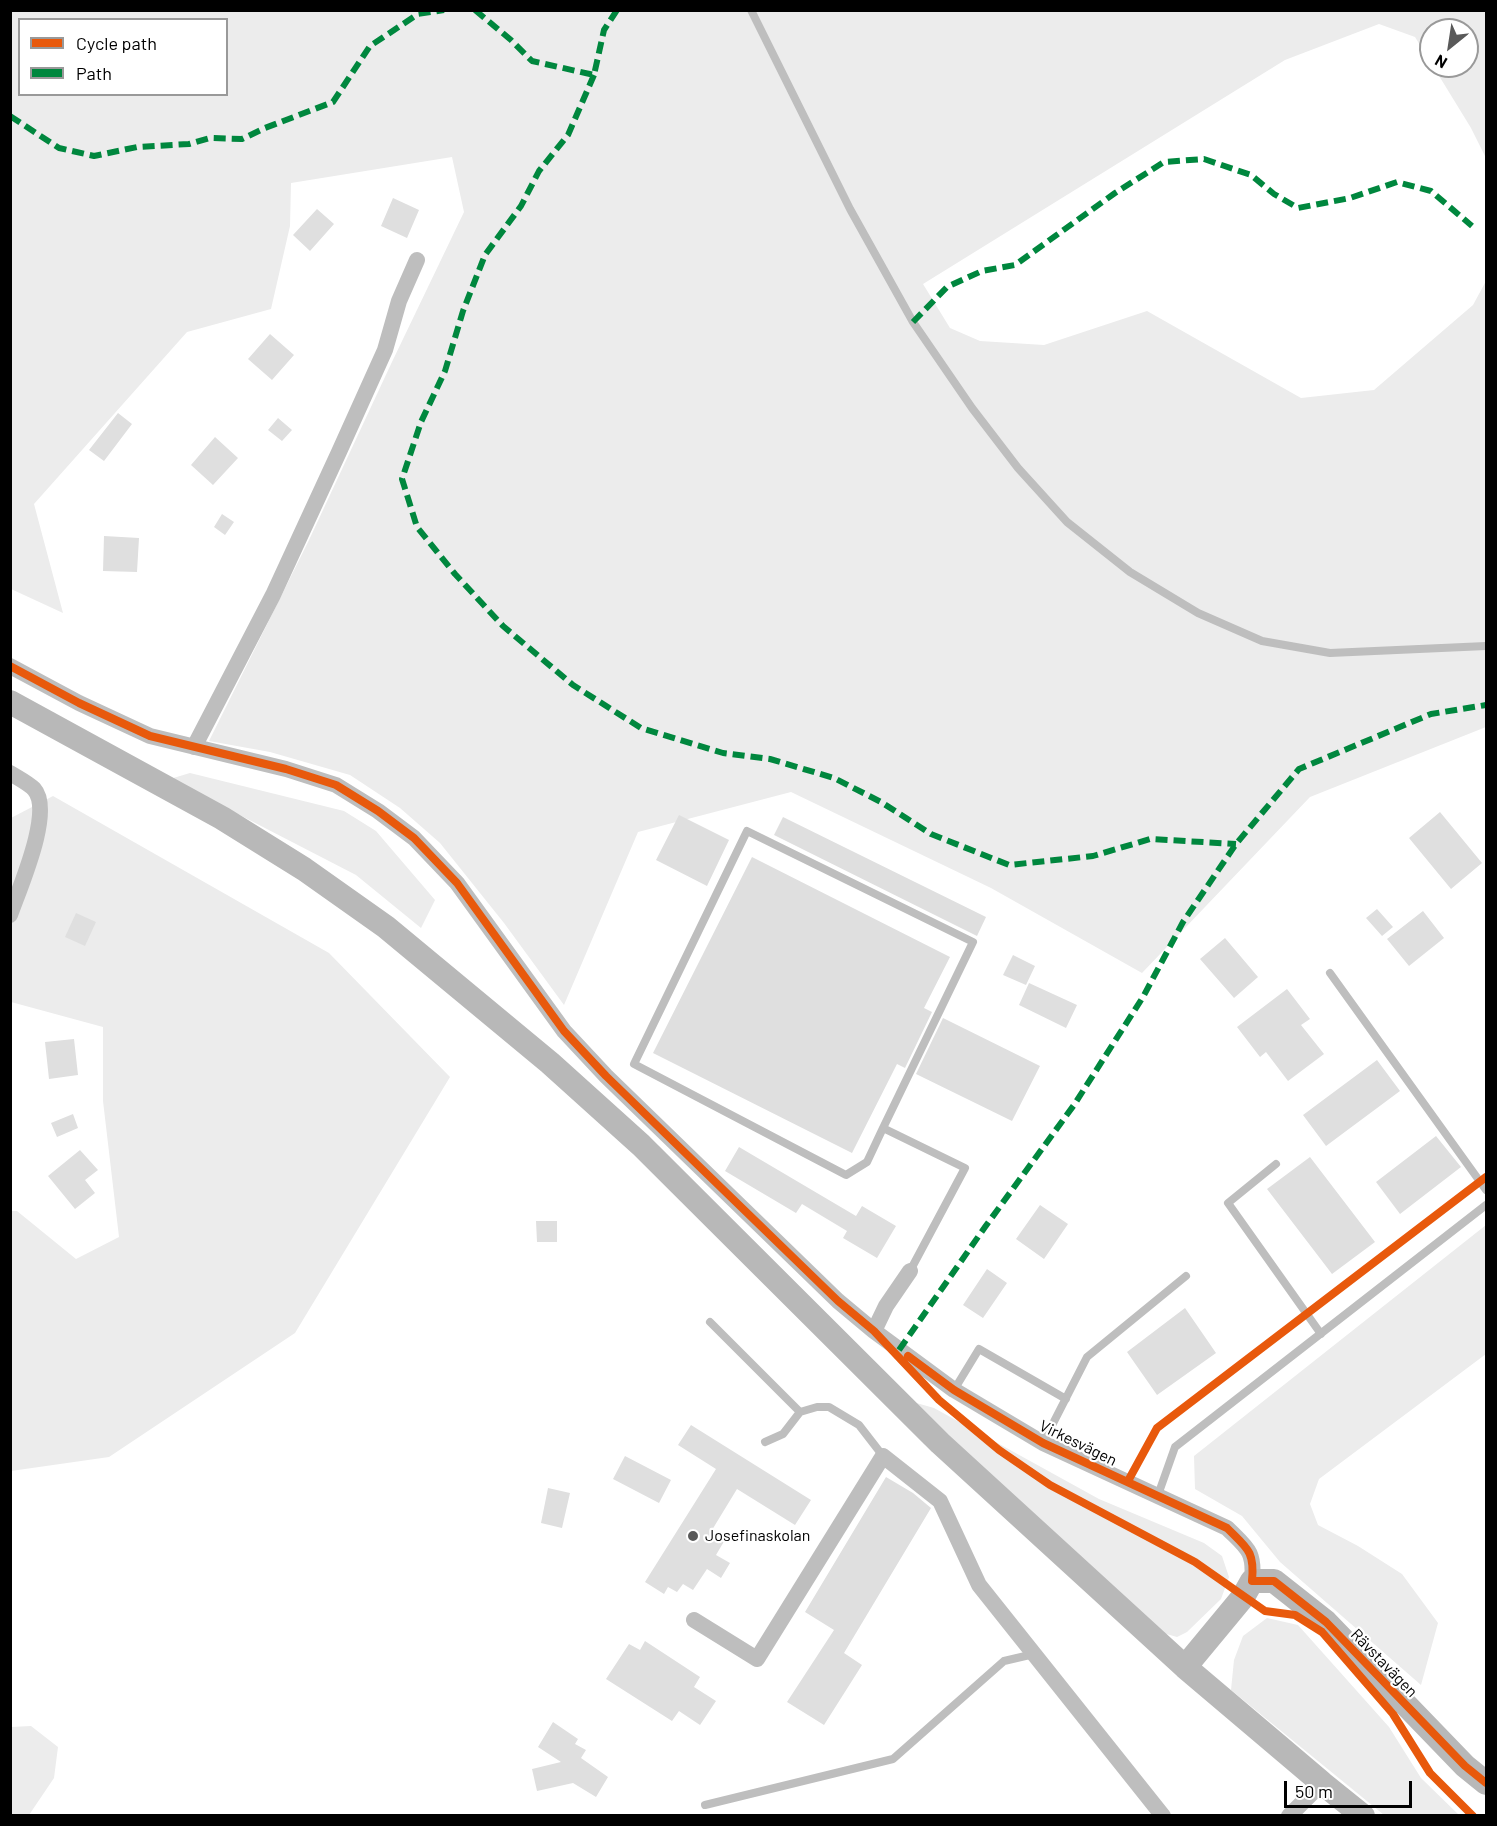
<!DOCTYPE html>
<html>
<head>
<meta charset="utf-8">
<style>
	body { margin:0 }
	#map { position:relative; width:1497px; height:1826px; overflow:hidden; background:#fff; font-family:Barlow,sans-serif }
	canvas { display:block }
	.frame { position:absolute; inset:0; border:12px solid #000; pointer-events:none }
	.legend { position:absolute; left:18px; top:18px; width:210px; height:78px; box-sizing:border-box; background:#fff; border:2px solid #999; margin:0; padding:8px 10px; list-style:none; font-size:18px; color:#000 }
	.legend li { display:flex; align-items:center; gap:12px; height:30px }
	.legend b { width:30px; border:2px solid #999 }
	.north { position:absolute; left:1419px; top:18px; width:60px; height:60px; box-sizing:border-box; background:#fff; border:2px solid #999; border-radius:50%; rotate:210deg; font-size:16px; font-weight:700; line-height:24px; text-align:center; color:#000 }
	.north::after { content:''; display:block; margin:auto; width:21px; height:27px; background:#595959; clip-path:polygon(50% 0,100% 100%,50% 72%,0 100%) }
	.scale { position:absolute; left:1284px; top:1781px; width:128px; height:27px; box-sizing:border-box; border:3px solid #000; border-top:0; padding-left:8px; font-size:18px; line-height:21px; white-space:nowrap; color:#000; -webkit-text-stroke:4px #fff; paint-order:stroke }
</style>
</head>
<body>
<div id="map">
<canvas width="1497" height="1826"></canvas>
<div class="frame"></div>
<ul class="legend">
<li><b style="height:8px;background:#e8590c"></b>Cycle path</li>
<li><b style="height:8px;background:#00873e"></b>Path</li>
</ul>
<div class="north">N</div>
<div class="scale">50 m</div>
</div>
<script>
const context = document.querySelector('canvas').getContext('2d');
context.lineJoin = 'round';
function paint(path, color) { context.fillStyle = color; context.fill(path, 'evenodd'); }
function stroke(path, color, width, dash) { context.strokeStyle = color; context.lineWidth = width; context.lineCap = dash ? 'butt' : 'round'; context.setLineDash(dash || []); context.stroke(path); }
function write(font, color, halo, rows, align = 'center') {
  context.font = font + ' Barlow,sans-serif'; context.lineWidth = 4.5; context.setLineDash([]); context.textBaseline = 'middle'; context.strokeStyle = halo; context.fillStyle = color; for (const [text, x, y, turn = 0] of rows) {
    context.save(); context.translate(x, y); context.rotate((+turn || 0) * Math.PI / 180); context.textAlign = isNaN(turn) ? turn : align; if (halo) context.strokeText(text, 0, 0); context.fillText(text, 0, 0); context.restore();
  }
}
const green = new Path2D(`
	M 11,11 L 1486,11 L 1486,158 L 1471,128 L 1433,66 L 1467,66 L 1467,30 L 1431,30 L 1431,63 L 1415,37 L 1379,24 L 1285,60 L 923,284 L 950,328 L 980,341 L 1044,345 L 1147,311 L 1301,398 L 1374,390 L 1473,305 L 1486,281 L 1486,727 L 1310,797 L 1142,973 L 991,888 L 791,792 L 638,832 L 564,1005 L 504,923 L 440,843 L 400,808 L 350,775 L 270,752 L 209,741 L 309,540 L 391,364 L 464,212 L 452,157 L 291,183 L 290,226 L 271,309 L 187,332 L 34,504 L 63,613 L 11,589 ZM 20,20 L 226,20 L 226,94 L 20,94 Z
	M 190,773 L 344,811 L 376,831 L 435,900 L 421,928 L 356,875 L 170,779 Z
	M 53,796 L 329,953 L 450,1077 L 295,1333 L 109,1457 L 11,1471 L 10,1211 L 17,1211 L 76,1259 L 119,1237 L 103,1101 L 103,1027 L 11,1002 L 11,818 Z
	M 1486,1225 L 1486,1354 L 1319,1479 L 1310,1504 L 1318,1525 L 1358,1546 L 1402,1574 L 1438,1623 L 1421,1685 L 1280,1562 L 1242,1516 L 1195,1489 L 1194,1456 Z
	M 906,1400 L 934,1408 L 1099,1499 L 1204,1543 L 1222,1556 L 1229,1577 L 1221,1599 L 1187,1632 L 1177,1637 L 1163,1633 Z
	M 1267,1618 L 1298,1625 L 1389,1727 L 1421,1778 L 1459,1815 L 1384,1815 L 1231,1690 L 1234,1660 L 1243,1636 Z
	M 31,1726 L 58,1747 L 54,1778 L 29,1815 L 11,1815 L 11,1727 Z`);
const building = new Path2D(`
	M 393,198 L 419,210 L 407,238 L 381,226 Z
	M 317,209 L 334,224 L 310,251 L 293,235 Z
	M 270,334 L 294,355 L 272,380 L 248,359 Z
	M 118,413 L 132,424 L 104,461 L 89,450 Z
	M 278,418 L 292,430 L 282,441 L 268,430 Z
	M 215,437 L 238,458 L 213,485 L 191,465 Z
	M 222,514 L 234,522 L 225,535 L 214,527 Z
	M 104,536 L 139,538 L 137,572 L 103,571 Z
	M 1440,812 L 1482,863 L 1451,889 L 1409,838 Z
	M 679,815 L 729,840 L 707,886 L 656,860 Z
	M 783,817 L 986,917 L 977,936 L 774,835 Z
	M 752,857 L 950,957 L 924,1008 L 932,1012 L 905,1068 L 897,1064 L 852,1153 L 653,1053 Z
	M 1377,909 L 1393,927 L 1382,936 L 1366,918 Z
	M 1423,911 L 1444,938 L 1409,966 L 1387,939 Z
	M 76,913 L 96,922 L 85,946 L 65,937 Z
	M 1225,938 L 1258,977 L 1234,998 L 1200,959 Z
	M 1013,955 L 1035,966 L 1026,985 L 1003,975 Z
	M 1029,983 L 1077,1005 L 1066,1028 L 1019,1005 Z
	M 1287,989 L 1310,1019 L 1301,1025 L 1324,1054 L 1288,1081 L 1266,1052 L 1260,1057 L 1237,1027 Z
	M 943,1018 L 1040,1066 L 1012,1121 L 916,1074 Z
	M 74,1039 L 78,1075 L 49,1079 L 45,1042 Z
	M 1377,1060 L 1400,1091 L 1326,1146 L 1303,1115 Z
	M 73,1114 L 78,1128 L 57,1137 L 51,1123 Z
	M 1436,1136 L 1461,1167 L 1400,1214 L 1376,1182 Z
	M 739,1147 L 856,1216 L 862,1206 L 896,1226 L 877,1258 L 843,1238 L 847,1231 L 802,1204 L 796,1213 L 725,1171 Z
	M 80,1150 L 98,1170 L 85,1180 L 95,1193 L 75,1209 L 48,1176 Z
	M 1310,1157 L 1375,1242 L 1332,1274 L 1267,1189 Z
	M 1040,1205 L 1068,1224 L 1044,1259 L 1016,1239 Z
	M 536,1221 L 557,1221 L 557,1242 L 537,1242 Z
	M 987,1269 L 1007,1283 L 983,1318 L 963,1305 Z
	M 1185,1308 L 1216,1353 L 1157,1395 L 1127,1352 Z
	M 691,1425 L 811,1500 L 795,1525 L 737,1489 L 712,1530 L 726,1538 L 716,1555 L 730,1563 L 721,1578 L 707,1569 L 693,1590 L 683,1584 L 677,1592 L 668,1587 L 664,1594 L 645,1582 L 716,1469 L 678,1445 Z
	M 625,1456 L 671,1480 L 659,1503 L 613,1479 Z
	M 886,1477 L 913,1493 L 931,1508 L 844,1653 L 862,1665 L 824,1725 L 787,1702 L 834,1630 L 805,1612 Z
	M 548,1488 L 570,1493 L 562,1528 L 541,1523 Z
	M 645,1641 L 700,1677 L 694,1687 L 716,1701 L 700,1725 L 679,1711 L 672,1721 L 606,1679 L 629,1644 L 640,1650 Z
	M 553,1722 L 578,1739 L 575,1744 L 586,1750 L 581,1758 L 608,1777 L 596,1797 L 573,1783 L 537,1791 L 532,1769 L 561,1762 L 538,1747 Z`);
const lane = new Path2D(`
	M 751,10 L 850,209 L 913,322 L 972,408 L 1018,468 L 1067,522 L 1130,572 L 1198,613 L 1262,641 L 1330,653 L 1486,646
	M 1330,973 L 1486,1190
	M 883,1128 L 867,1162 L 846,1175 L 634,1064 L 747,831 L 973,942 L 883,1128 L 965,1168 L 910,1271
	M 1276,1164 L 1228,1203 L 1321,1334
	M 710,1322 L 800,1412
	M 954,1390 L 979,1349 L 1066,1399
	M 765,1442 L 783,1434 L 800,1412 L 817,1407 L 829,1407 L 859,1425 L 883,1456
	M 1043,1443 L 1087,1357 L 1186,1276
	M 1158,1495 L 1175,1447 L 1486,1205
	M 705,1805 L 893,1759 L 1004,1661 L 1034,1654`);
const street = new Path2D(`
	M 10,666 L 79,703 L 150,736 L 286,769 L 336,785 L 378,811 L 414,838 L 457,883 L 564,1031 L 606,1076 L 838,1301 L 874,1331 L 954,1390 L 1043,1443 L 1227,1528 C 1247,1548 1255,1551 1252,1581
	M 194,747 L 273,595 L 339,452 L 385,350 L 399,301 L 417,260
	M 10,773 C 18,778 28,783 34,789 C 54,811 19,889 10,915
	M 874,1331 L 886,1306 L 910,1271
	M 694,1620 L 757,1659 L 883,1456 L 940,1501 L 979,1585 L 1163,1816
	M 1289,1816 L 1322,1783`);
const secondary = new Path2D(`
	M 10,702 L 222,818 L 304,869 L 386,927 L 550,1063 L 641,1145 L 940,1443 L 1185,1667 L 1322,1783 L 1363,1816
	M 1185,1667 L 1243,1597 L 1252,1581 L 1274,1581 L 1326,1622 L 1465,1766 L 1486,1783`);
const quiet = new Path2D(`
	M 475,10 L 511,40 L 532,61 L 594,75 L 604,30 L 617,10
	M 594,75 L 568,135 L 539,171 L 521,206 L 485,255 L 463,311 L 445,371 L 421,422 L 402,479 L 417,527 L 455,574 L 503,626 L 573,685 L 641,728 L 723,753 L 770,759 L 834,778 L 881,802 L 931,834 L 1009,865 L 1093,856 L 1150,839 L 1236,844
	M 10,116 L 59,148 L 94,156 L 137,147 L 189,144 L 210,138 L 242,139 L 265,128 L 333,102 L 370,46 L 418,14 L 444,10
	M 913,322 L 947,287 L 982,271 L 1015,265 L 1115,193 L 1164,162 L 1204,159 L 1251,175 L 1274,194 L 1298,208 L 1350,198 L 1397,182 L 1431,191 L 1472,226
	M 899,1350 L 985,1227 L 1074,1105 L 1143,997 L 1183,922 L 1236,844 L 1299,769 L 1431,714 L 1486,705`);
const cycleway = new Path2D(`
	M 10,666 L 79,703 L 150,736 L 286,769 L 336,785 L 378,811 L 414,838 L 457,883 L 564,1031 L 606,1076 L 838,1301 L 874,1331 L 939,1400 L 999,1450 L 1050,1485 L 1195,1562 L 1265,1611 L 1295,1615 L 1322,1632 L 1393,1714 L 1430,1773 L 1473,1816
	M 908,1356 L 954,1390 L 1043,1443 L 1227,1528 C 1247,1548 1255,1551 1252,1581 L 1274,1581 L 1326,1622 L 1465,1766 L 1486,1783
	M 1128,1481 L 1157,1428 L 1486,1177`);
const markers = [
	[693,1536,6,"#595959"]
];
const streetNames = [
	["Virkesvägen",1078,1443,26],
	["Rävstavägen",1384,1663,46]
];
const poiNames = [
	["Josefinaskolan",705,1536]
];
paint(green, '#ececec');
paint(building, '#dfdfdf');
stroke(lane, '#bebebe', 8);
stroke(street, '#bebebe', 16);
stroke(secondary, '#b8b8b8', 24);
stroke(quiet, '#00873e', 6, [12, 6]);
stroke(cycleway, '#e8590c', 8);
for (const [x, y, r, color] of markers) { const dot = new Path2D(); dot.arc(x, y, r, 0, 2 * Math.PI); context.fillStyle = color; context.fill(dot); stroke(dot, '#fff', 2); }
write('16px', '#000', '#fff', streetNames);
write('16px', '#000', '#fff', poiNames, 'left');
</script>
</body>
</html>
